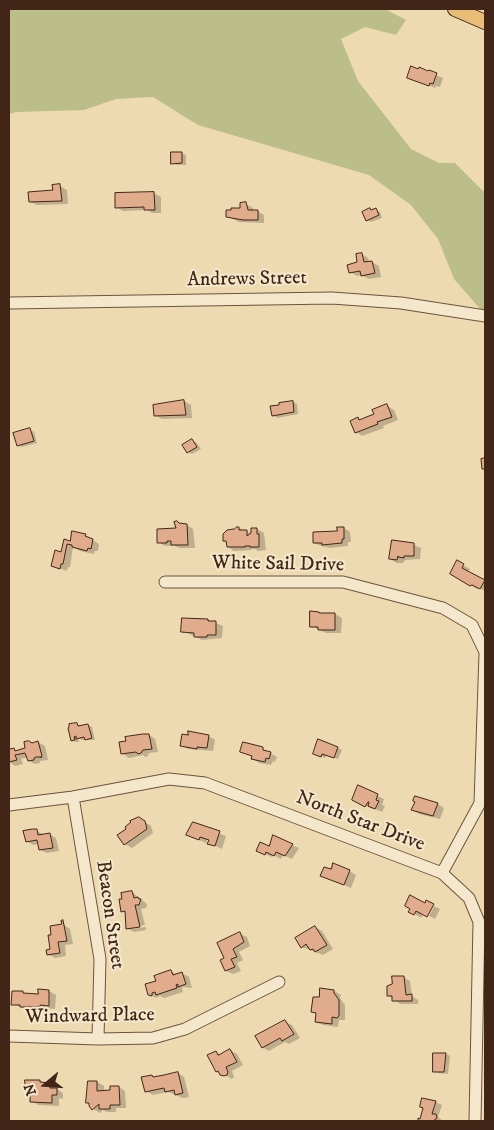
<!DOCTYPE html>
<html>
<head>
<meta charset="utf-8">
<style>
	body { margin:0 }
	#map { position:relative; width:494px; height:1130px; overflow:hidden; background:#eedab1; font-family:"IM FELL DW Pica",serif }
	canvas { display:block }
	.frame { position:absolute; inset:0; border:10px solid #412618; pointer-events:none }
	.north { position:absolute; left:20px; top:1060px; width:50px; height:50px; -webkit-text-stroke:4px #f4e7cc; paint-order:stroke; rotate:252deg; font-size:14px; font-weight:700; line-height:20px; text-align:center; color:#412618 }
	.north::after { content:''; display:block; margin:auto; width:18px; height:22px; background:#412618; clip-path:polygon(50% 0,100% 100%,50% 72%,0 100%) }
</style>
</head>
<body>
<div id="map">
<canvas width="494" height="1130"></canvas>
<div class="frame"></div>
<div class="north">N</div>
</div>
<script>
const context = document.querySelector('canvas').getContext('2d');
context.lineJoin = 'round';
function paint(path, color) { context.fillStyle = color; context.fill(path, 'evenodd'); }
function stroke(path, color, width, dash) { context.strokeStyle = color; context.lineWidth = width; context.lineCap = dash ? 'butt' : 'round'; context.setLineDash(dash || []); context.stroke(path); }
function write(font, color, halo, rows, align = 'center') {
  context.font = font + ' "IM FELL DW Pica",serif'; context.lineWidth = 4; context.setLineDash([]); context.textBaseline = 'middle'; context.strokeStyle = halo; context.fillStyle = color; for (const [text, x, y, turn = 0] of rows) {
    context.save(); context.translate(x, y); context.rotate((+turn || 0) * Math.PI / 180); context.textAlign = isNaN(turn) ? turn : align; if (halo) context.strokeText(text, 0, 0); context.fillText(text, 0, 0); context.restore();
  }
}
const green = new Path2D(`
	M 9,9 L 385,9 L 406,20 L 396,35 L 365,27 L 341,39 L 358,81 L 411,149 L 439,163 L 455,163 L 485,193 L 485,312 L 482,311 L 454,279 L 438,239 L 411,205 L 369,175 L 198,125 L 153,97 L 116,99 L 84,110 L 17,112 L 9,114 Z`);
const shadow = new Path2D(`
	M 429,72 L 443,78 L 440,87 L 436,86 L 435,88 L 409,77 Z
	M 181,153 L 186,155 L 186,165 L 177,165 L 172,163 Z
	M 60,186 L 67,190 L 68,204 L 37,205 L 31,202 L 54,191 Z
	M 154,193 L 161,197 L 161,213 L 152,213 L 148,210 L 123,211 L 117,207 Z
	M 246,204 L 253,208 L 254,211 L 257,211 L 264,215 L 264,223 L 239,222 L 227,216 L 232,211 L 241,209 Z
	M 376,210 L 380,212 L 382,218 L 371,222 L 367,220 L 372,211 Z
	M 362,254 L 368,258 L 369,262 L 372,262 L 379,266 L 381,277 L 369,279 L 361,275 L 357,276 L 350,272 L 359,263 Z
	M 184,401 L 191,405 L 192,418 L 162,419 L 155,415 Z
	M 293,402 L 297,404 L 298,414 L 277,418 L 273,415 Z
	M 387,406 L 394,410 L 398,420 L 383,426 L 384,428 L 362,436 L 356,432 L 358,419 L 361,420 L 376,415 Z
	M 30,430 L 34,432 L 37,443 L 22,447 L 18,445 Z
	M 192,440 L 197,443 L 201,449 L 192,454 L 188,452 Z
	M 180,524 L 187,525 L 193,529 L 195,548 L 179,548 L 173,545 L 173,546 L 165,546 L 158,542 L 178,529 Z
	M 239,528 L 253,534 L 257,529 L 264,533 L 266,550 L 258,551 L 255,549 L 251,549 L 251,550 L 234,551 L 228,547 L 235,531 Z
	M 344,528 L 350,532 L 351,542 L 348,542 L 348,546 L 330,548 L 321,546 L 314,543 Z
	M 85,535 L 99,544 L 98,551 L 95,551 L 94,554 L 80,551 L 73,547 L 70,567 L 68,567 L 67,571 L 53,566 L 62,553 L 65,541 L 71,542 Z
	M 403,544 L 414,545 L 421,548 L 420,559 L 405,560 L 403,563 L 397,563 L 390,559 Z
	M 457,562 L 470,569 L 468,572 L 485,581 L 485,591 L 479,588 L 477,589 L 451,573 Z
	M 319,613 L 322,615 L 335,614 L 342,618 L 341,633 L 326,633 L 311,626 Z
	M 208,620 L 223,626 L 222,638 L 202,640 L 183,631 Z
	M 77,724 L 81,727 L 88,725 L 92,727 L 95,740 L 82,740 L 78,738 L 79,742 L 76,742 L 72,740 Z
	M 149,735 L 155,739 L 158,752 L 149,753 L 148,756 L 145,757 L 143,755 L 129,758 L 123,754 Z
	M 209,736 L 215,740 L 213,751 L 188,749 L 181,745 Z
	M 38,742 L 45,746 L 48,760 L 40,761 L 40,763 L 35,764 L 29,761 L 28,757 L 21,759 L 23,764 L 15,766 L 9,762 L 9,749 L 14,749 L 18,752 L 27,749 L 32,744 Z
	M 338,748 L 342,750 L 338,759 L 326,755 L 325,758 L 318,755 Z
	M 263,749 L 277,757 L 275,762 L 273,761 L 271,765 L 259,763 L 253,759 L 253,757 L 241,751 Z
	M 359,787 L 384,799 L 382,805 L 385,806 L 382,812 L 373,808 L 372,809 L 354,799 Z
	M 416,797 L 438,804 L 444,808 L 440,819 L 419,814 L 413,810 L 416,801 Z
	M 139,818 L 151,826 L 153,833 L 132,848 L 125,844 L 127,829 Z
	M 194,824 L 226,836 L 222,849 L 209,843 L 210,841 L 207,840 L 206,843 L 188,835 Z
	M 37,831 L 44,835 L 49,834 L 56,838 L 59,851 L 47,853 L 40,850 L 39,844 L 33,845 L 27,841 Z
	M 292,845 L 299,848 L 292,859 L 283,855 L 281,859 L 273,855 L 272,857 L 258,851 L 269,847 Z
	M 349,871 L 356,875 L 351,888 L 329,879 Z
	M 132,892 L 147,904 L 146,908 L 141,909 L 145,925 L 131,927 L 131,929 L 146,927 L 146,930 L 134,932 L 127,928 L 126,913 L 122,911 Z
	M 434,906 L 440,909 L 435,919 L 429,916 Z
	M 412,908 L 423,914 L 421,918 L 410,911 Z
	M 64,925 L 70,929 L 73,944 L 65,945 L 66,956 L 55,958 L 48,954 L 51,950 L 53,936 Z
	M 315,927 L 322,931 L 333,949 L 323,955 L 302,947 Z
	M 240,934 L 247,937 L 250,946 L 239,952 L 243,960 L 237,963 L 241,971 L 233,974 L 226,971 L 222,961 L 226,959 Z
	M 171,971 L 177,975 L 182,973 L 189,977 L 192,988 L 182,987 L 183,992 L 164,998 L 160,996 L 156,998 L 149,994 L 158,982 Z
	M 403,977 L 410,981 L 412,996 L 418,1000 L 418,1004 L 400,1004 L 388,995 Z
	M 49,991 L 56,995 L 55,1009 L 46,1008 L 46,1010 L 28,1010 L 13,1004 L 22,992 L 27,995 L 39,995 Z
	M 334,991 L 341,995 L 340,998 L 345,1005 L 345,1020 L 339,1020 L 338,1027 L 323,1025 L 316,1022 L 317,1014 L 313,1012 L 320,999 Z
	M 285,1022 L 292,1025 L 300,1038 L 289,1044 L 285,1042 L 269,1051 L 262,1047 Z
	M 230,1050 L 237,1054 L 243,1065 L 232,1071 L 234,1077 L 232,1079 L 217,1071 L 216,1052 L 221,1055 Z
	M 434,1054 L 446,1054 L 450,1056 L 448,1074 L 438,1073 L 434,1071 Z
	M 178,1073 L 184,1077 L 189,1097 L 183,1098 L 168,1092 L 153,1095 L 146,1091 L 152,1076 L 155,1077 Z
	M 40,1081 L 49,1084 L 63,1093 L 63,1099 L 59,1098 L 59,1106 L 38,1105 L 32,1101 L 32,1095 L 27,1093 Z
	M 97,1082 L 104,1086 L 104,1092 L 111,1091 L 119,1087 L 125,1091 L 126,1108 L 116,1108 L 116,1112 L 107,1112 L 103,1110 L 100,1113 L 93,1109 L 88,1102 Z
	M 435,1102 L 442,1105 L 438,1117 L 443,1121 L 420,1121 L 424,1108 Z`);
const building = new Path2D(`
	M 411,66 L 418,69 L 419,67 L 428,71 L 429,70 L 437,73 L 433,84 L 430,83 L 429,86 L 407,78 Z
	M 171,152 L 182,152 L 182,163 L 171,164 Z
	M 60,184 L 62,201 L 29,202 L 28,192 L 53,190 L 52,185 Z
	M 154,192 L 155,210 L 144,210 L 144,207 L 115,208 L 115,193 Z
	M 246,202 L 248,210 L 258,210 L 258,220 L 243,220 L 226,217 L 226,210 L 231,210 L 231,208 L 240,208 L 240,203 Z
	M 370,208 L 371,210 L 376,208 L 379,215 L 366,221 L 362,212 Z
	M 362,253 L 364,262 L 372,261 L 375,273 L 361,276 L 360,271 L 349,273 L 347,265 L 357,262 L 356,254 Z
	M 184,400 L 186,415 L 154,416 L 153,405 Z
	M 293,401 L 294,412 L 272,416 L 270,406 L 279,405 L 279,403 Z
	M 387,404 L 392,417 L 377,422 L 378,424 L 355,433 L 350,421 L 358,417 L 359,420 L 374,414 L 372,410 Z
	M 30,428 L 34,441 L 17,446 L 13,433 Z
	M 192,439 L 197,447 L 187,453 L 182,445 Z
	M 485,458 L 485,469 L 482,469 L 481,459 Z
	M 177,521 L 179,523 L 187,524 L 188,545 L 171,545 L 171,541 L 167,541 L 167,543 L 157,543 L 157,529 L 176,528 L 174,522 Z
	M 237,527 L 239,527 L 239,530 L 247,530 L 247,536 L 251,533 L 251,528 L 257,528 L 257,534 L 259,534 L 259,547 L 250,547 L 250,546 L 245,546 L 245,547 L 227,547 L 226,541 L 223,541 L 223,534 L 227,530 L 234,529 Z
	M 337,527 L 344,527 L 344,539 L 342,539 L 342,543 L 322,545 L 322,543 L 313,543 L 313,532 L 337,531 Z
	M 72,531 L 86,534 L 85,536 L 93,539 L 91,549 L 88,548 L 87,551 L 72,547 L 72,545 L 67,544 L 63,564 L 61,564 L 60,569 L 51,566 L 55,550 L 61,552 L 64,539 L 70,541 Z
	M 392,540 L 414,543 L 414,556 L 404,556 L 404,558 L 398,557 L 398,556 L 397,560 L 389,559 Z
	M 457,560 L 464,564 L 462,568 L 485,580 L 480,589 L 472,585 L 470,586 L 450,574 Z
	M 310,611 L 319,612 L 319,613 L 335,613 L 335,630 L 318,630 L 318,627 L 310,627 Z
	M 182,618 L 208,619 L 208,621 L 216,621 L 216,635 L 207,635 L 207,637 L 194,637 L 194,633 L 181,632 Z
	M 77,723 L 78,726 L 88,724 L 92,738 L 85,740 L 84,737 L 76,739 L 76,736 L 74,737 L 75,740 L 71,741 L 68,728 L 69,727 L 69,724 Z
	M 188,731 L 209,735 L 207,748 L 197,747 L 197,749 L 180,746 L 182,734 L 188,735 Z
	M 143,734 L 149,734 L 152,749 L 143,750 L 141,753 L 138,754 L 136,752 L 121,754 L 119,742 L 126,741 L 125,737 Z
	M 318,739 L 338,747 L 334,758 L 322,754 L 321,757 L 313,754 Z
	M 29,741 L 32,743 L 38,741 L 42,756 L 41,758 L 41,757 L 36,757 L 34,758 L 34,760 L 28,761 L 25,753 L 15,755 L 17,760 L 9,762 L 9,748 L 10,749 L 14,748 L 15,751 L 25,748 L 24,742 Z
	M 243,742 L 263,747 L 263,750 L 271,752 L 269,759 L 266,758 L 265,762 L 251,759 L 252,756 L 240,752 Z
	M 358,785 L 378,794 L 376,800 L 379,801 L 375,809 L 368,806 L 369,802 L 368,802 L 365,807 L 352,800 Z
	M 415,796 L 438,803 L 433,816 L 411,810 L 415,802 L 413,801 Z
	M 139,817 L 145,821 L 147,829 L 124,845 L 117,835 L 126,829 L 125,827 L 131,822 L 130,821 Z
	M 193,822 L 220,831 L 215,846 L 207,844 L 209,840 L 200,837 L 199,840 L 186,835 Z
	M 33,829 L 37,829 L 38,835 L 50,833 L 53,848 L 39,850 L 37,840 L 26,842 L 23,831 Z
	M 273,835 L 293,844 L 285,856 L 276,852 L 274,856 L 266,852 L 265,855 L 256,851 L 260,842 L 269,846 Z
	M 333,863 L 350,870 L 344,885 L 320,876 L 324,867 L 331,869 Z
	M 132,891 L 134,898 L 138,897 L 139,899 L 141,899 L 139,905 L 135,905 L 140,927 L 126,929 L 125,911 L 121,912 L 119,899 L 122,899 L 121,893 Z
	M 410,895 L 425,903 L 426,900 L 434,904 L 427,917 L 416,911 L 414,915 L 408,912 L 410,909 L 405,906 Z
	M 63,920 L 67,941 L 58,942 L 60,953 L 47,955 L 46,950 L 50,949 L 48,935 L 51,935 L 50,926 L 62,924 L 61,921 Z
	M 315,926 L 327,945 L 315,952 L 313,949 L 310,950 L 306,944 L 301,948 L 295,938 Z
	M 240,932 L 244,942 L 233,949 L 237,957 L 231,959 L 235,967 L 225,971 L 220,960 L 224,958 L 217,943 Z
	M 171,970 L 173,975 L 182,972 L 186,984 L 178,987 L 178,984 L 176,985 L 177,988 L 156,995 L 155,992 L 152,993 L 152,996 L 148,995 L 145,984 L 156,981 L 154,976 Z
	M 392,976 L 404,976 L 406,995 L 412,994 L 412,1001 L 392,1001 L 392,996 L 387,996 L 387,986 L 392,984 Z
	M 320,988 L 334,990 L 334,993 L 339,1000 L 339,1016 L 337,1018 L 332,1017 L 332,1024 L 315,1022 L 316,1013 L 311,1012 L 313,997 L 319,997 Z
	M 38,989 L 49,990 L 49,1006 L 40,1005 L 40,1007 L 20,1007 L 20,1005 L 11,1005 L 12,991 L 23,991 L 23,993 L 38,994 Z
	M 285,1020 L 294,1034 L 282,1041 L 280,1038 L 262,1048 L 255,1036 Z
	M 230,1049 L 237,1062 L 226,1067 L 228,1072 L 227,1075 L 224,1076 L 220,1075 L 218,1071 L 216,1072 L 207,1055 L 216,1051 L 218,1055 Z
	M 433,1053 L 446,1053 L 444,1072 L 433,1072 Z
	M 178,1072 L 183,1093 L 175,1095 L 174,1090 L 165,1092 L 164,1088 L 145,1092 L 141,1077 L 152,1075 L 153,1077 L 164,1075 Z
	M 25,1080 L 40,1080 L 40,1082 L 50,1083 L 50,1088 L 57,1088 L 57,1095 L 52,1095 L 52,1103 L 30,1102 L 30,1093 L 26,1093 Z
	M 88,1081 L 97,1081 L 97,1091 L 110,1090 L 110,1086 L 119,1086 L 120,1105 L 110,1105 L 110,1109 L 99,1109 L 99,1104 L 92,1110 L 89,1106 L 89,1103 L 86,1103 Z
	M 422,1098 L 436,1101 L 432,1114 L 436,1114 L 437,1118 L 433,1121 L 418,1121 L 418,1118 L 420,1119 L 423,1108 L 420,1107 Z`);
const minor = new Path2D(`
	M 9,303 L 332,298 L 401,303 L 485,316
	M 165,582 L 343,582 L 443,608 L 472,625 L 485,652
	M 73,797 L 100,959 L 98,1039
	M 9,805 L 73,797 L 169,779 L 205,783 L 442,873 L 469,898 L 479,922 L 475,1121
	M 442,873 L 480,803 L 485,653
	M 9,1036 L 98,1039 L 153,1038 L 185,1029 L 279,982`);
const major = new Path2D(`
	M 455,9 L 485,22`);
const streetNames = [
	["Andrews Street",247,280,-1],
	["White Sail Drive",278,565,1],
	["North Star Drive",360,822,21],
	["Beacon Street",109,915,82],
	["Windward Place",90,1017,-1]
];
paint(green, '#bcbe89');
paint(shadow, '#0003');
paint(building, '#e1ac8b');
stroke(building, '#412618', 1);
stroke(minor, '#6c533e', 13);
stroke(major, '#412618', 16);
stroke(minor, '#f4e7cc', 11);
stroke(major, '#e7bd78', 14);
write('20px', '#412618', '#f4e7cc', streetNames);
</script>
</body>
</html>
